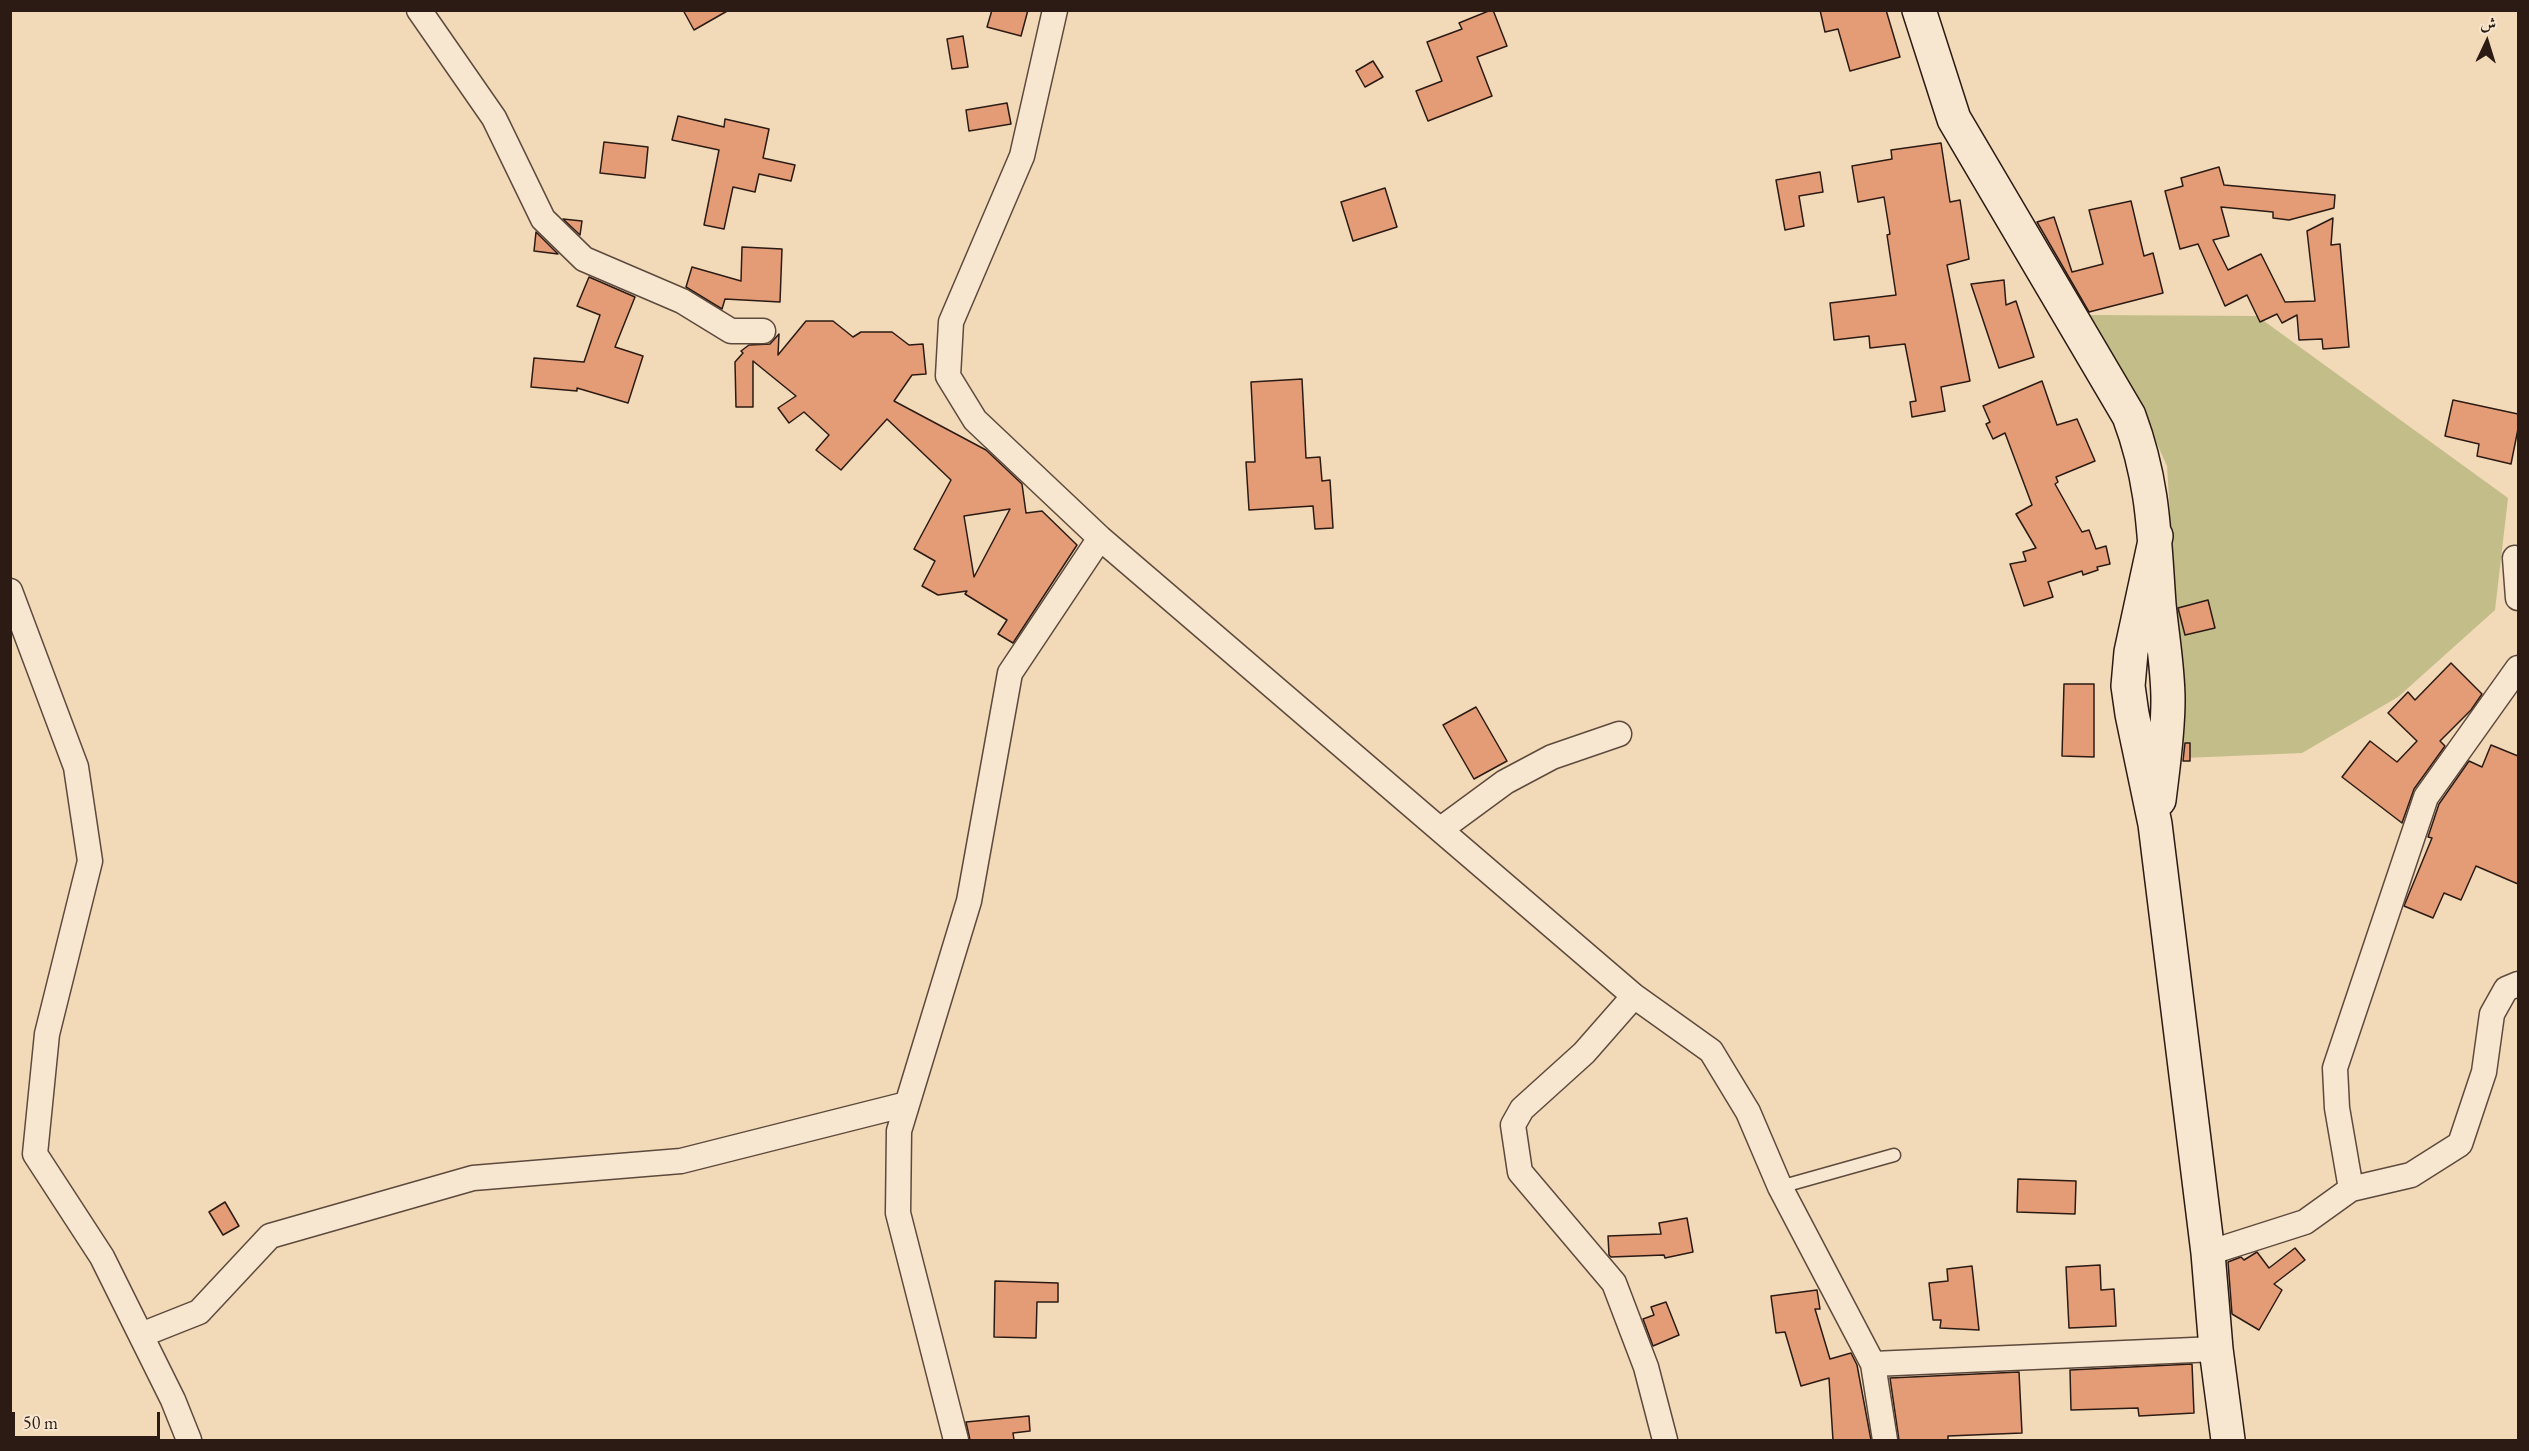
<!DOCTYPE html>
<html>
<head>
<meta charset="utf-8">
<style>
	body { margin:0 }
	#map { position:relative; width:2529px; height:1451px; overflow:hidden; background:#f2d9b7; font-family:"EB Garamond",Amiri,serif }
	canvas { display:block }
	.frame { position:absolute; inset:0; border:12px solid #2b1b14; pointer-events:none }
	.north { position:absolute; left:2457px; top:12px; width:60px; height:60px; -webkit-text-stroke:4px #f7e6d0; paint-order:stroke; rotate:4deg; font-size:16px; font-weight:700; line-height:24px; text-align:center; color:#2b1b14 }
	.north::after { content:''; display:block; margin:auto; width:21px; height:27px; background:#2b1b14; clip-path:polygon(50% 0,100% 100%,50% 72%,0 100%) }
	.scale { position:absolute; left:12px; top:1412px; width:148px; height:27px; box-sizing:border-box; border:3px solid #2b1b14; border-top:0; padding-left:8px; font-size:18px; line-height:21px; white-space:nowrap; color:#2b1b14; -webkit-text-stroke:4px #f7e6d0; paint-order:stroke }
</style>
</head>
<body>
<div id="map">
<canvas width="2529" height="1451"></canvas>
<div class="frame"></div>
<div class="north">ش</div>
<div class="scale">50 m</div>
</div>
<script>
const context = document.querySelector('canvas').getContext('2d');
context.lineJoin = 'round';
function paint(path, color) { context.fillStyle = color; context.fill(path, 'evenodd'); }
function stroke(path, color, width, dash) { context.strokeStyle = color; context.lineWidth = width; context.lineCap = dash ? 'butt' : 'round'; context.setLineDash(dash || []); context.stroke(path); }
const green = new Path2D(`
	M 2090,315 L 2257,316 L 2508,498 L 2495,610 L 2398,697 L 2302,753 L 2184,758 L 2172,645 L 2171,530 L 2167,466 L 2139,404 Z`);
const building = new Path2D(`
	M 683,10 L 729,10 L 694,30 Z
	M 992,10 L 1028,10 L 1021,36 L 987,27 Z
	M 1491,10 L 1493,10 L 1507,46 L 1477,57 L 1492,96 L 1428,121 L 1416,91 L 1442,81 L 1427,42 L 1462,29 L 1459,23 Z
	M 1820,10 L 1886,10 L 1900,57 L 1850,71 L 1838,29 L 1825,32 Z
	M 963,36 L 968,67 L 952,69 L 947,39 Z
	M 1373,61 L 1383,77 L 1365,87 L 1356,71 Z
	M 1007,103 L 1011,124 L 969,131 L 966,110 Z
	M 678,116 L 724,127 L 725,119 L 769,129 L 763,158 L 795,165 L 791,181 L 759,174 L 755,192 L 733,187 L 724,229 L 704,225 L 719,150 L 672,140 Z
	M 604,142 L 648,147 L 645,178 L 600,173 Z
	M 1941,143 L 1950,202 L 1960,200 L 1969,259 L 1947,265 L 1970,381 L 1941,387 L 1945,411 L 1912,417 L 1910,402 L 1916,401 L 1905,344 L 1870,348 L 1869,336 L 1834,340 L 1830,303 L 1896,295 L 1887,235 L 1890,234 L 1884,197 L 1858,202 L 1852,166 L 1892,159 L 1891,150 Z
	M 2219,167 L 2224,185 L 2335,195 L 2334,208 L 2289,220 L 2273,218 L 2273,212 L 2221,207 L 2229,236 L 2213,240 L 2228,270 L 2261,254 L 2285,302 L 2315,301 L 2307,231 L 2333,218 L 2331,245 L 2340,244 L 2349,347 L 2323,349 L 2322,339 L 2299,340 L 2297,315 L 2282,323 L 2277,314 L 2260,322 L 2247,295 L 2225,306 L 2198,244 L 2180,249 L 2165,191 L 2183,186 L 2181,178 Z
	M 1820,172 L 1823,192 L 1799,196 L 1804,226 L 1785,230 L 1776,180 Z
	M 1385,188 L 1397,227 L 1353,241 L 1341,202 Z
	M 2131,201 L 2144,256 L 2153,253 L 2163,293 L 2089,312 L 2037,222 L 2054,217 L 2072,272 L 2103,264 L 2089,210 Z
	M 563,219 L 582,221 L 580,235 Z
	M 536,232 L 558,254 L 534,251 Z
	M 742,247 L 782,249 L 780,302 L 725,299 L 722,309 L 686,287 L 692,267 L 741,281 Z
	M 589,277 L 635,297 L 615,347 L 643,356 L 628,403 L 577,388 L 577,391 L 531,387 L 534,358 L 584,362 L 600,315 L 577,306 Z
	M 2004,280 L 2006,305 L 2016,301 L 2034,357 L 1999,368 L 1971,284 Z
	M 806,321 L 833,321 L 853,337 L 861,332 L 892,332 L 909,345 L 923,344 L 926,374 L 912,375 L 894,401 L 986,450 L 1022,484 L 1026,513 L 1042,511 L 1077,545 L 1013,643 L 998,634 L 1007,620 L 965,594 L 967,591 L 938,595 L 922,586 L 935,561 L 914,549 L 951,480 L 887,419 L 841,470 L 816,450 L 829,435 L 804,412 L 789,423 L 778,408 L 796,396 L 753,361 L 753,407 L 736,407 L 735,362 L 743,353 L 741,351 L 749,345 L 770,344 L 779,334 L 778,355 ZM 1010,509 L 974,577 L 964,516 Z
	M 1302,379 L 1306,458 L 1320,457 L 1322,481 L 1330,480 L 1333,528 L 1315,529 L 1313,506 L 1249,510 L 1246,462 L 1255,462 L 1251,382 Z
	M 2042,381 L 2057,425 L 2077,419 L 2095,461 L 2056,477 L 2058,482 L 2055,484 L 2082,532 L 2089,530 L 2096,549 L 2106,546 L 2110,564 L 2097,567 L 2098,570 L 2083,575 L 2082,571 L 2048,582 L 2053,597 L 2024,606 L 2010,564 L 2026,561 L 2023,552 L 2036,548 L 2016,514 L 2032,505 L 2005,433 L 1993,439 L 1986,424 L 1990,422 L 1983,406 Z
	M 2453,400 L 2518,414 L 2518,429 L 2511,464 L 2477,456 L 2479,444 L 2445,436 Z
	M 2208,600 L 2215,628 L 2185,635 L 2178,608 Z
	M 2451,663 L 2482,694 L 2471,710 L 2440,741 L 2445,746 L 2414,789 L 2402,823 L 2342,777 L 2370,741 L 2397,762 L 2417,741 L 2388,713 L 2408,692 L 2415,700 Z
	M 2064,684 L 2094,684 L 2094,757 L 2062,756 Z
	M 1476,707 L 1507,761 L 1474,779 L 1443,725 Z
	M 2185,743 L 2190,743 L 2190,761 L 2183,761 Z
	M 2491,745 L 2518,756 L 2518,884 L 2476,866 L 2461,900 L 2444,893 L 2433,918 L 2404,906 L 2432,838 L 2428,837 L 2439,804 L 2469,761 L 2482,767 Z
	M 2018,1179 L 2076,1181 L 2075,1214 L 2017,1212 Z
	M 225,1202 L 239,1226 L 223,1235 L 209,1212 Z
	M 1687,1218 L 1693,1252 L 1665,1258 L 1664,1255 L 1611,1257 L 1609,1255 L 1608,1236 L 1661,1234 L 1659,1223 Z
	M 2295,1248 L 2305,1260 L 2274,1284 L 2282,1290 L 2259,1330 L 2232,1314 L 2228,1262 L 2241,1257 L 2244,1260 L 2257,1252 L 2269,1268 Z
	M 2100,1265 L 2101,1290 L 2114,1289 L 2116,1326 L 2069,1328 L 2066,1267 Z
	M 1972,1266 L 1979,1330 L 1940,1328 L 1941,1320 L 1933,1320 L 1929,1283 L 1948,1281 L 1947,1269 Z
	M 995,1281 L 1058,1283 L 1058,1302 L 1037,1302 L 1036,1338 L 994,1337 Z
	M 1817,1290 L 1820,1309 L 1815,1309 L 1830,1359 L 1851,1353 L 1857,1365 L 1871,1440 L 1833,1440 L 1829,1378 L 1801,1386 L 1785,1332 L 1776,1333 L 1771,1296 Z
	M 1666,1302 L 1679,1335 L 1653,1346 L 1643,1319 L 1654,1315 L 1651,1307 Z
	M 2192,1364 L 2194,1413 L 2139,1416 L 2138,1408 L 2071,1410 L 2070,1370 Z
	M 2019,1372 L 2022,1433 L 1948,1436 L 1948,1440 L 1899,1440 L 1890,1378 Z
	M 1029,1416 L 1030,1431 L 1013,1433 L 1014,1440 L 970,1440 L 966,1422 Z`);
const lane = new Path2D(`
	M 1780,1187 L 1894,1155`);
const street = new Path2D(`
	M 419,10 L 494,118 L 543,219 L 584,259 L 682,301 L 731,331 L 763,331
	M 1055,10 L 1022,156 L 951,322 L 948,376 L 975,420 L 1100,538 L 1634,996 L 1711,1051 L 1748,1112 L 1780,1187 L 1873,1364 L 2216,1349
	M 2515,558 L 2518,598
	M 10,591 L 76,767 L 90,861 L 47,1034 L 35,1154 L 102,1257 L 173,1400 L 189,1440
	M 1441,829 L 1505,782 L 1552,757 L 1619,734
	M 1634,996 L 1584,1053 L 1522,1109 L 1513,1125 L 1520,1172 L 1614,1283 L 1646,1367 L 1665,1440
	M 2351,1189 L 2411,1175 L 2460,1144 L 2484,1072 L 2492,1014 L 2506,989 L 2518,984
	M 2208,1253 L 2305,1222 L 2351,1189 L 2337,1108 L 2335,1068 L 2426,797 L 2518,668
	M 141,1335 L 199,1312 L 270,1236 L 473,1178 L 681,1161 L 907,1104
	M 1873,1364 L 1885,1440
	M 956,1440 L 898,1213 L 899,1131 L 969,901 L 1010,673 L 1100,538`);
const secondary = new Path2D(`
	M 1919,10 L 1954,119 L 2129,416 C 2154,483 2154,535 2159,604 C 2162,636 2168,668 2168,700 C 2168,734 2163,767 2159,800
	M 2156,536 L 2131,652 L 2128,686 L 2132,714 L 2155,824 L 2208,1253 L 2216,1349 L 2228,1440`);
paint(green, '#c2bd89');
paint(building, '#e49c77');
stroke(building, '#2b1b14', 1.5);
stroke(lane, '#5d4a3d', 15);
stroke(street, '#5d4a3d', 27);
stroke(secondary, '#2b1b14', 36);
stroke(lane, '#f7e6d0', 12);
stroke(street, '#f7e6d0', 24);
stroke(secondary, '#f7e6d0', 33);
</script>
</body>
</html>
